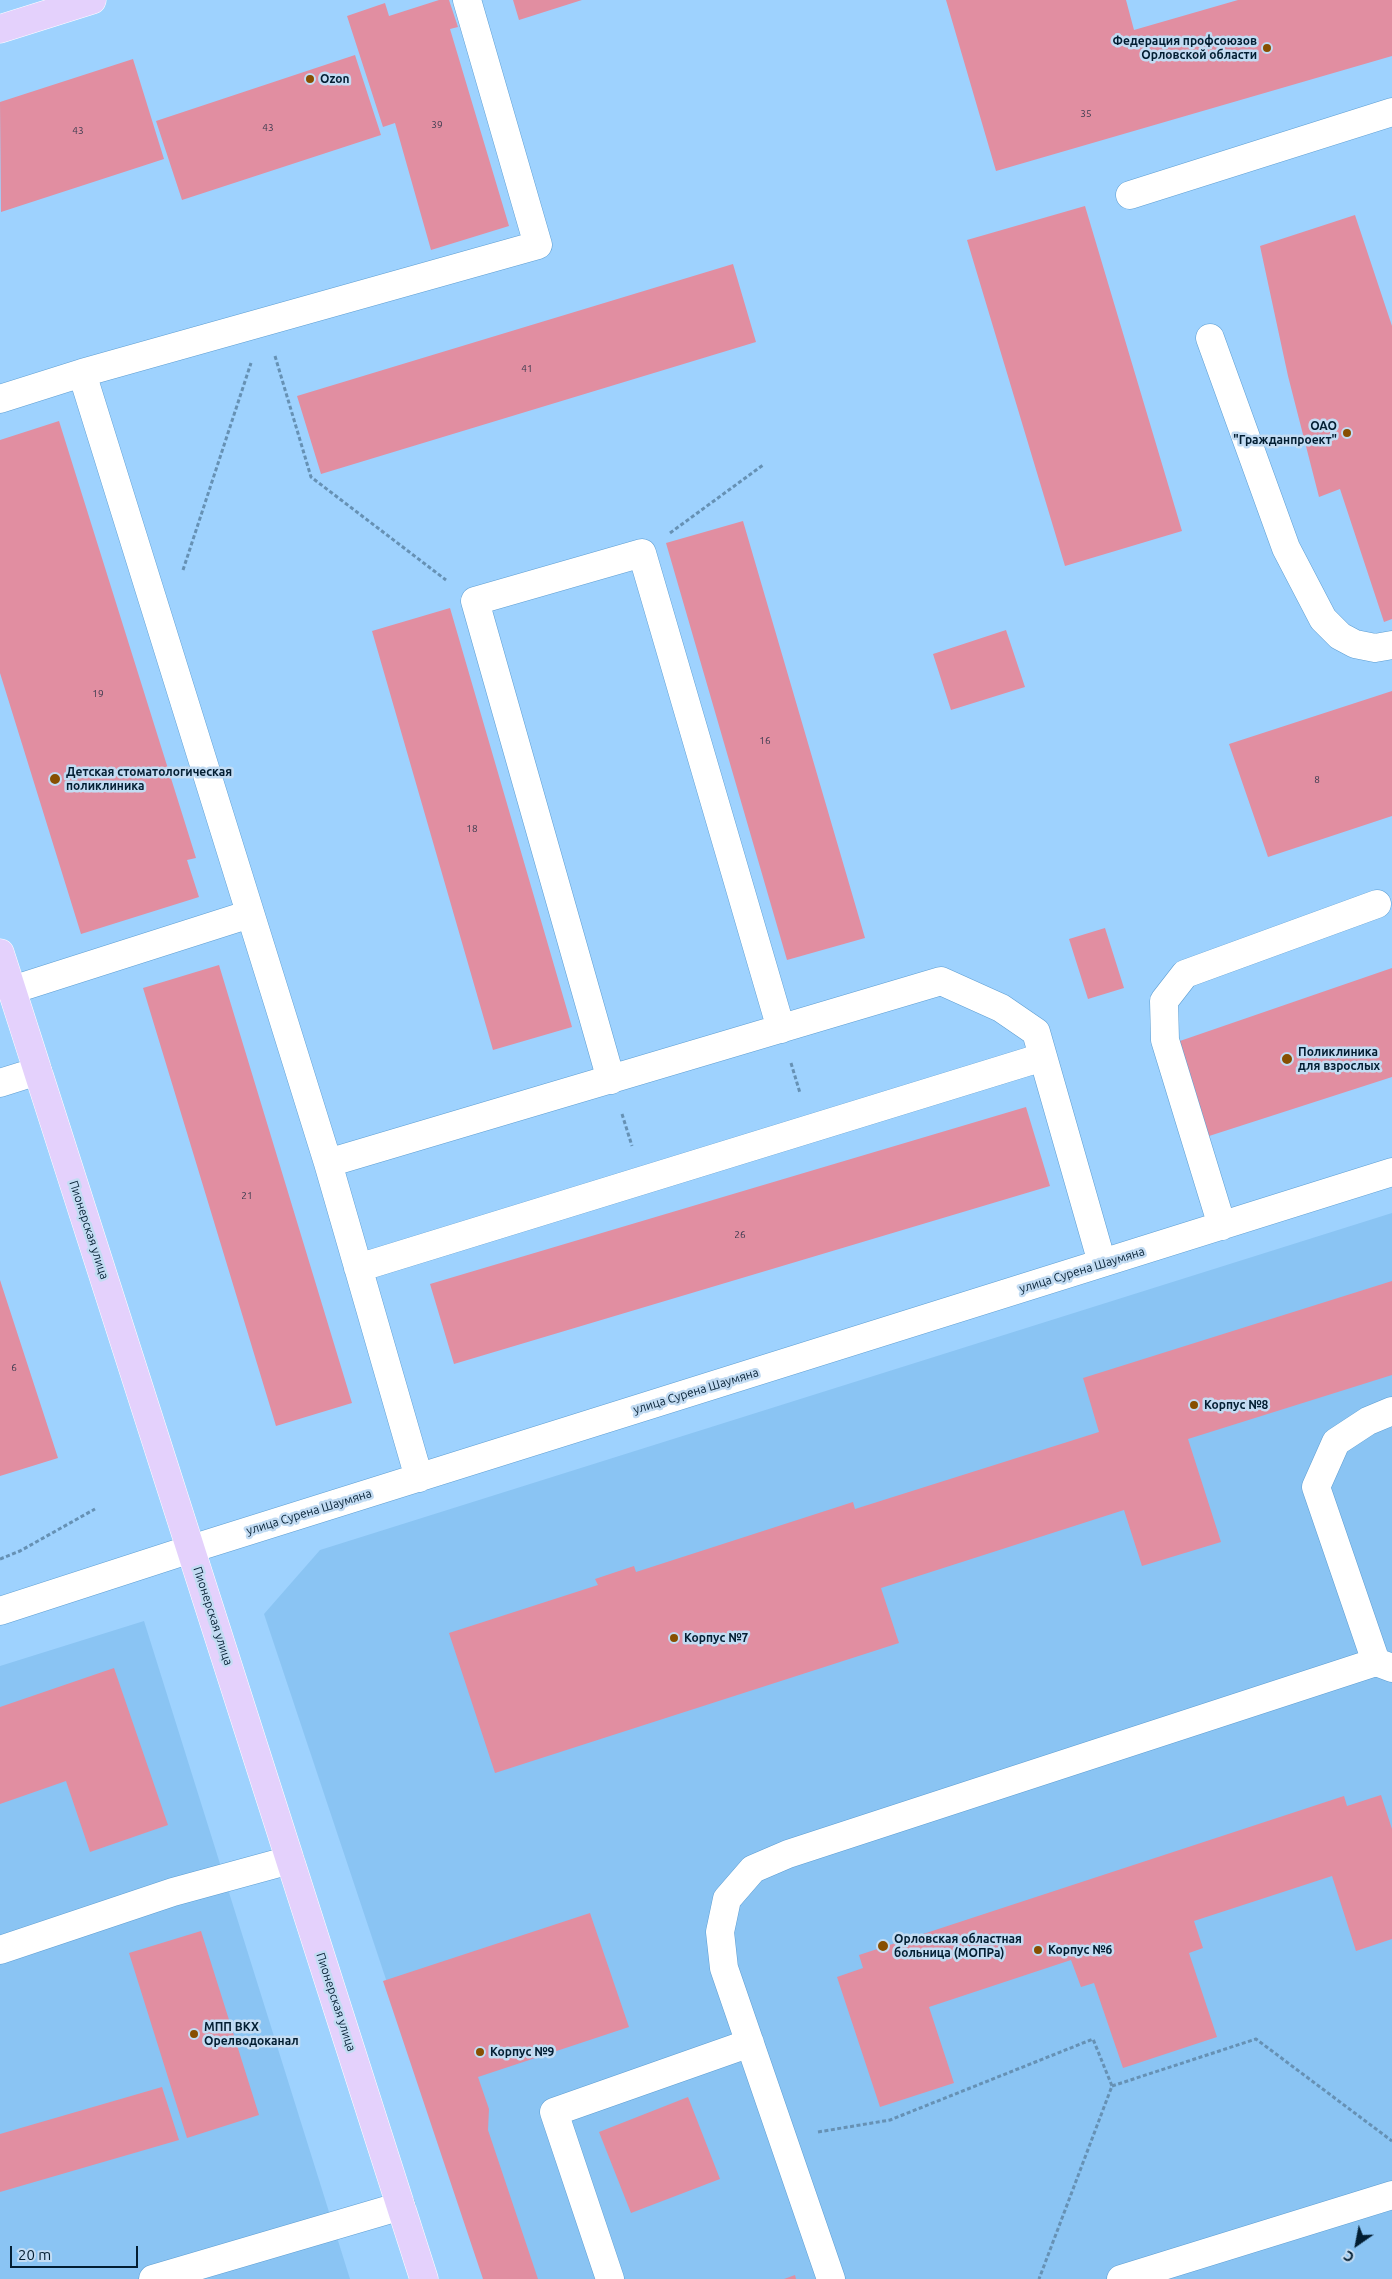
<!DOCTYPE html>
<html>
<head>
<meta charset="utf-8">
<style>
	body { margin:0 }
	#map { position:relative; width:1392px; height:2279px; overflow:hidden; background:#9ed2fe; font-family:Ubuntu,sans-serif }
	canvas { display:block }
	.north { position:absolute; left:1332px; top:2219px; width:50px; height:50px; -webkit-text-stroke:4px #c3dcf3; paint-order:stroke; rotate:213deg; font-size:14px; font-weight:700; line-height:20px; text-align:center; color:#031e32 }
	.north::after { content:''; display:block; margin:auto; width:18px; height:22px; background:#031e32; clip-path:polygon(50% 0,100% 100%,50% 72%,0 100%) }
	.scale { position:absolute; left:10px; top:2246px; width:128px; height:22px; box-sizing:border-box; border:2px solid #031e32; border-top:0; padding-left:6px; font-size:15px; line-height:18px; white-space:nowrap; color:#031e32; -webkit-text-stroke:4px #c3dcf3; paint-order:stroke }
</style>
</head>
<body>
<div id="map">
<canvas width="1392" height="2279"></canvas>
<div class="north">С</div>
<div class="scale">20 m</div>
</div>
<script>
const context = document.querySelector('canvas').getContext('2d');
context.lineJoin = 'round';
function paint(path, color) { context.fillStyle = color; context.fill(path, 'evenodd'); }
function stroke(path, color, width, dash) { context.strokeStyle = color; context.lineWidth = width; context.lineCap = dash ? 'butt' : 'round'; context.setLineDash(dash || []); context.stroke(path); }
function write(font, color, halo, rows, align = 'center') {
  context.font = font + ' Ubuntu,sans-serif'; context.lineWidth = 5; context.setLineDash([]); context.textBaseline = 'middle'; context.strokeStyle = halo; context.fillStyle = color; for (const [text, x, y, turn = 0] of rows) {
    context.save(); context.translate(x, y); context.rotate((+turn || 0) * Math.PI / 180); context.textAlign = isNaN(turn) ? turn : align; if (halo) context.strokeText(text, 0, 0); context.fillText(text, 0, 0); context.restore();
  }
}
const built = new Path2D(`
	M 1392,1213 L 1392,2279 L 486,2279 L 264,1614 L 320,1550 Z
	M 144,1621 L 350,2279 L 0,2279 L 0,1666 Z`);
const building = new Path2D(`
	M 439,0 L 449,0 L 458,27 L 450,29 L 509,226 L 431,250 L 395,123 L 383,127 L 347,16 L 385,3 L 389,16 Z
	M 513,0 L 582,0 L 519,20 Z
	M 946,0 L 1126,0 L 1134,30 L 1238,0 L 1392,0 L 1392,56 L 996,171 Z
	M 355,55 L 381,135 L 182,200 L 156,121 Z
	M 133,59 L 164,159 L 1,212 L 0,102 Z
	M 1085,206 L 1182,531 L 1065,566 L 967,240 Z
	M 1355,215 L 1392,326 L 1392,619 L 1384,622 L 1340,489 L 1319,497 L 1288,376 L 1260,246 Z
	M 733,264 L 756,342 L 321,474 L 297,396 Z
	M 59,421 L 196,858 L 187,860 L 199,897 L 81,934 L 0,673 L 0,440 Z
	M 743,521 L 865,938 L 787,960 L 666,543 Z
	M 450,608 L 572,1027 L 493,1050 L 372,631 Z
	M 1006,630 L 1025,687 L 951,710 L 933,654 Z
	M 1392,691 L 1392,816 L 1268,857 L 1229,744 Z
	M 1105,928 L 1124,988 L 1088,999 L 1069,939 Z
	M 219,965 L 352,1403 L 276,1426 L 143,988 Z
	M 1392,968 L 1392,1077 L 1206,1137 L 1177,1042 Z
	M 1026,1107 L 1050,1186 L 454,1364 L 430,1284 Z
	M 0,1280 L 58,1458 L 0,1476 Z
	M 1392,1281 L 1392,1375 L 1188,1439 L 1221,1542 L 1142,1566 L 1124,1510 L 881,1588 L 899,1643 L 495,1773 L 449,1633 L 598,1585 L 595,1579 L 634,1566 L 636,1572 L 853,1502 L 855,1509 L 1099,1432 L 1083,1378 Z
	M 114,1668 L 168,1825 L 90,1852 L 66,1781 L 0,1804 L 0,1707 Z
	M 1381,1795 L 1392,1829 L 1392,1939 L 1356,1951 L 1332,1876 L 1194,1921 L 1203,1948 L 1189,1953 L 1217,2037 L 1123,2068 L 1094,1983 L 1081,1987 L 1071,1960 L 929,2007 L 954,2083 L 880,2107 L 837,1977 L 863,1968 L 859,1955 L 1344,1796 L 1347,1806 Z
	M 590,1913 L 629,2027 L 478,2077 L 489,2109 L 488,2130 L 538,2279 L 483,2279 L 383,1981 Z
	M 201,1931 L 259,2115 L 187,2138 L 129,1953 Z
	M 162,2087 L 179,2140 L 0,2192 L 0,2134 Z
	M 688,2097 L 720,2179 L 631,2213 L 599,2132 Z
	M 795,2275 L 796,2279 L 784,2279 Z`);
const path = new Path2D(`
	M 275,356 L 311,477 L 446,580
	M 670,533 L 763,465
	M 183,570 L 251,363
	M 791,1063 L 800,1093
	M 622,1114 L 632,1146
	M 0,1559 L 20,1551 L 95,1509
	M 1112,2086 L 1256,2039 L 1392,2141
	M 818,2132 L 890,2120 L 1093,2039 L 1112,2086 L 1039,2279`);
const minor = new Path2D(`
	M 1130,195 L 1392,112
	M 1210,338 L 1286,548 L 1323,619 L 1340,636 L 1355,644 L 1375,648 L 1392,645
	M 82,373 L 328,1163
	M 0,399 L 82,373 L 538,245 L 467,0
	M 12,990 L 250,914
	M 611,1080 L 475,601 L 642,553 L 781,1029
	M 0,1083 L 38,1071
	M 1222,1226 L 1165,1040 L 1164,1001 L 1185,974 L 1377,904
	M 358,1268 L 1043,1057
	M 419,1478 L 328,1163 L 941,981 L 1001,1008 L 1036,1032 L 1102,1263
	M 0,1611 L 191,1549 L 1392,1172
	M 1376,1662 L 1316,1487 L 1336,1442 L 1368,1421 L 1392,1411
	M 0,1950 L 173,1892 L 290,1860
	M 153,2279 L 401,2206
	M 610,2279 L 554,2112 L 750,2043
	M 831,2279 L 724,1968 L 720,1932 L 727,1899 L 753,1869 L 788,1854 L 1376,1662 L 1392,1668
	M 1121,2279 L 1392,2195`);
const major = new Path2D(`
	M 0,29 L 92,0
	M 0,953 L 424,2279`);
const markers = [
	[1267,48,5,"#874f01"],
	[310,79,5,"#874f01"],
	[1347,433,5,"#874f01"],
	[55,779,6,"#874f01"],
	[1287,1059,6,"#874f01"],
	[1194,1405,5,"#874f01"],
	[674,1638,5,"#874f01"],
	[883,1946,6,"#874f01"],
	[1038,1950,5,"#874f01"],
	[194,2034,5,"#874f01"],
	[480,2052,5,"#874f01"]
];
const numberNames = [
	["35",1086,114],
	["39",437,125],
	["43",268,128],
	["43",78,131],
	["41",527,369],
	["19",98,694],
	["16",765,741],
	["8",1317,780],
	["18",472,829],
	["21",247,1196],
	["26",740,1235],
	["6",14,1368]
];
const poiNames = [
	["Федерация профсоюзов",1257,41,"right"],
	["Орловской области",1257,55,"right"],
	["Ozon",320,79],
	["ОАО",1337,426,"right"],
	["\"Гражданпроект\"",1337,440,"right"],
	["Детская стоматологическая",66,772],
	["поликлиника",66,786],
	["Поликлиника",1298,1052],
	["для взрослых",1298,1066],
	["Корпус №8",1204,1405],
	["Корпус №7",684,1638],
	["Орловская областная",894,1939],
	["больница (МОПРа)",894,1953],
	["Корпус №6",1048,1950],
	["МПП ВКХ",204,2027],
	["Орелводоканал",204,2041],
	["Корпус №9",490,2052]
];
const streetNames = [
	["Пионерская улица",89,1230,72],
	["улица Сурена Шаумяна",1082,1270,-17],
	["улица Сурена Шаумяна",696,1391,-17],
	["улица Сурена Шаумяна",309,1512,-17],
	["Пионерская улица",213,1616,72],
	["Пионерская улица",336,2002,72]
];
paint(built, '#8ac4f3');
paint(building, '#e18ea1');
stroke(minor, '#5c9dd2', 29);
stroke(major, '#fff', 29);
stroke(path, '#6691b4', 3, [4, 2.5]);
stroke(minor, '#fff', 28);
stroke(major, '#e4d1fc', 28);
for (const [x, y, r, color] of markers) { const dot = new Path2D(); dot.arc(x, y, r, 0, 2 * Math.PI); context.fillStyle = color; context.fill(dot); stroke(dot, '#c3dcf3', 2); }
write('10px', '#3a3a4e', null, numberNames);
write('bold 12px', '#031e32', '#c3dcf3', poiNames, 'left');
write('12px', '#031e32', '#c3dcf3', streetNames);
</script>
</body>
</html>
